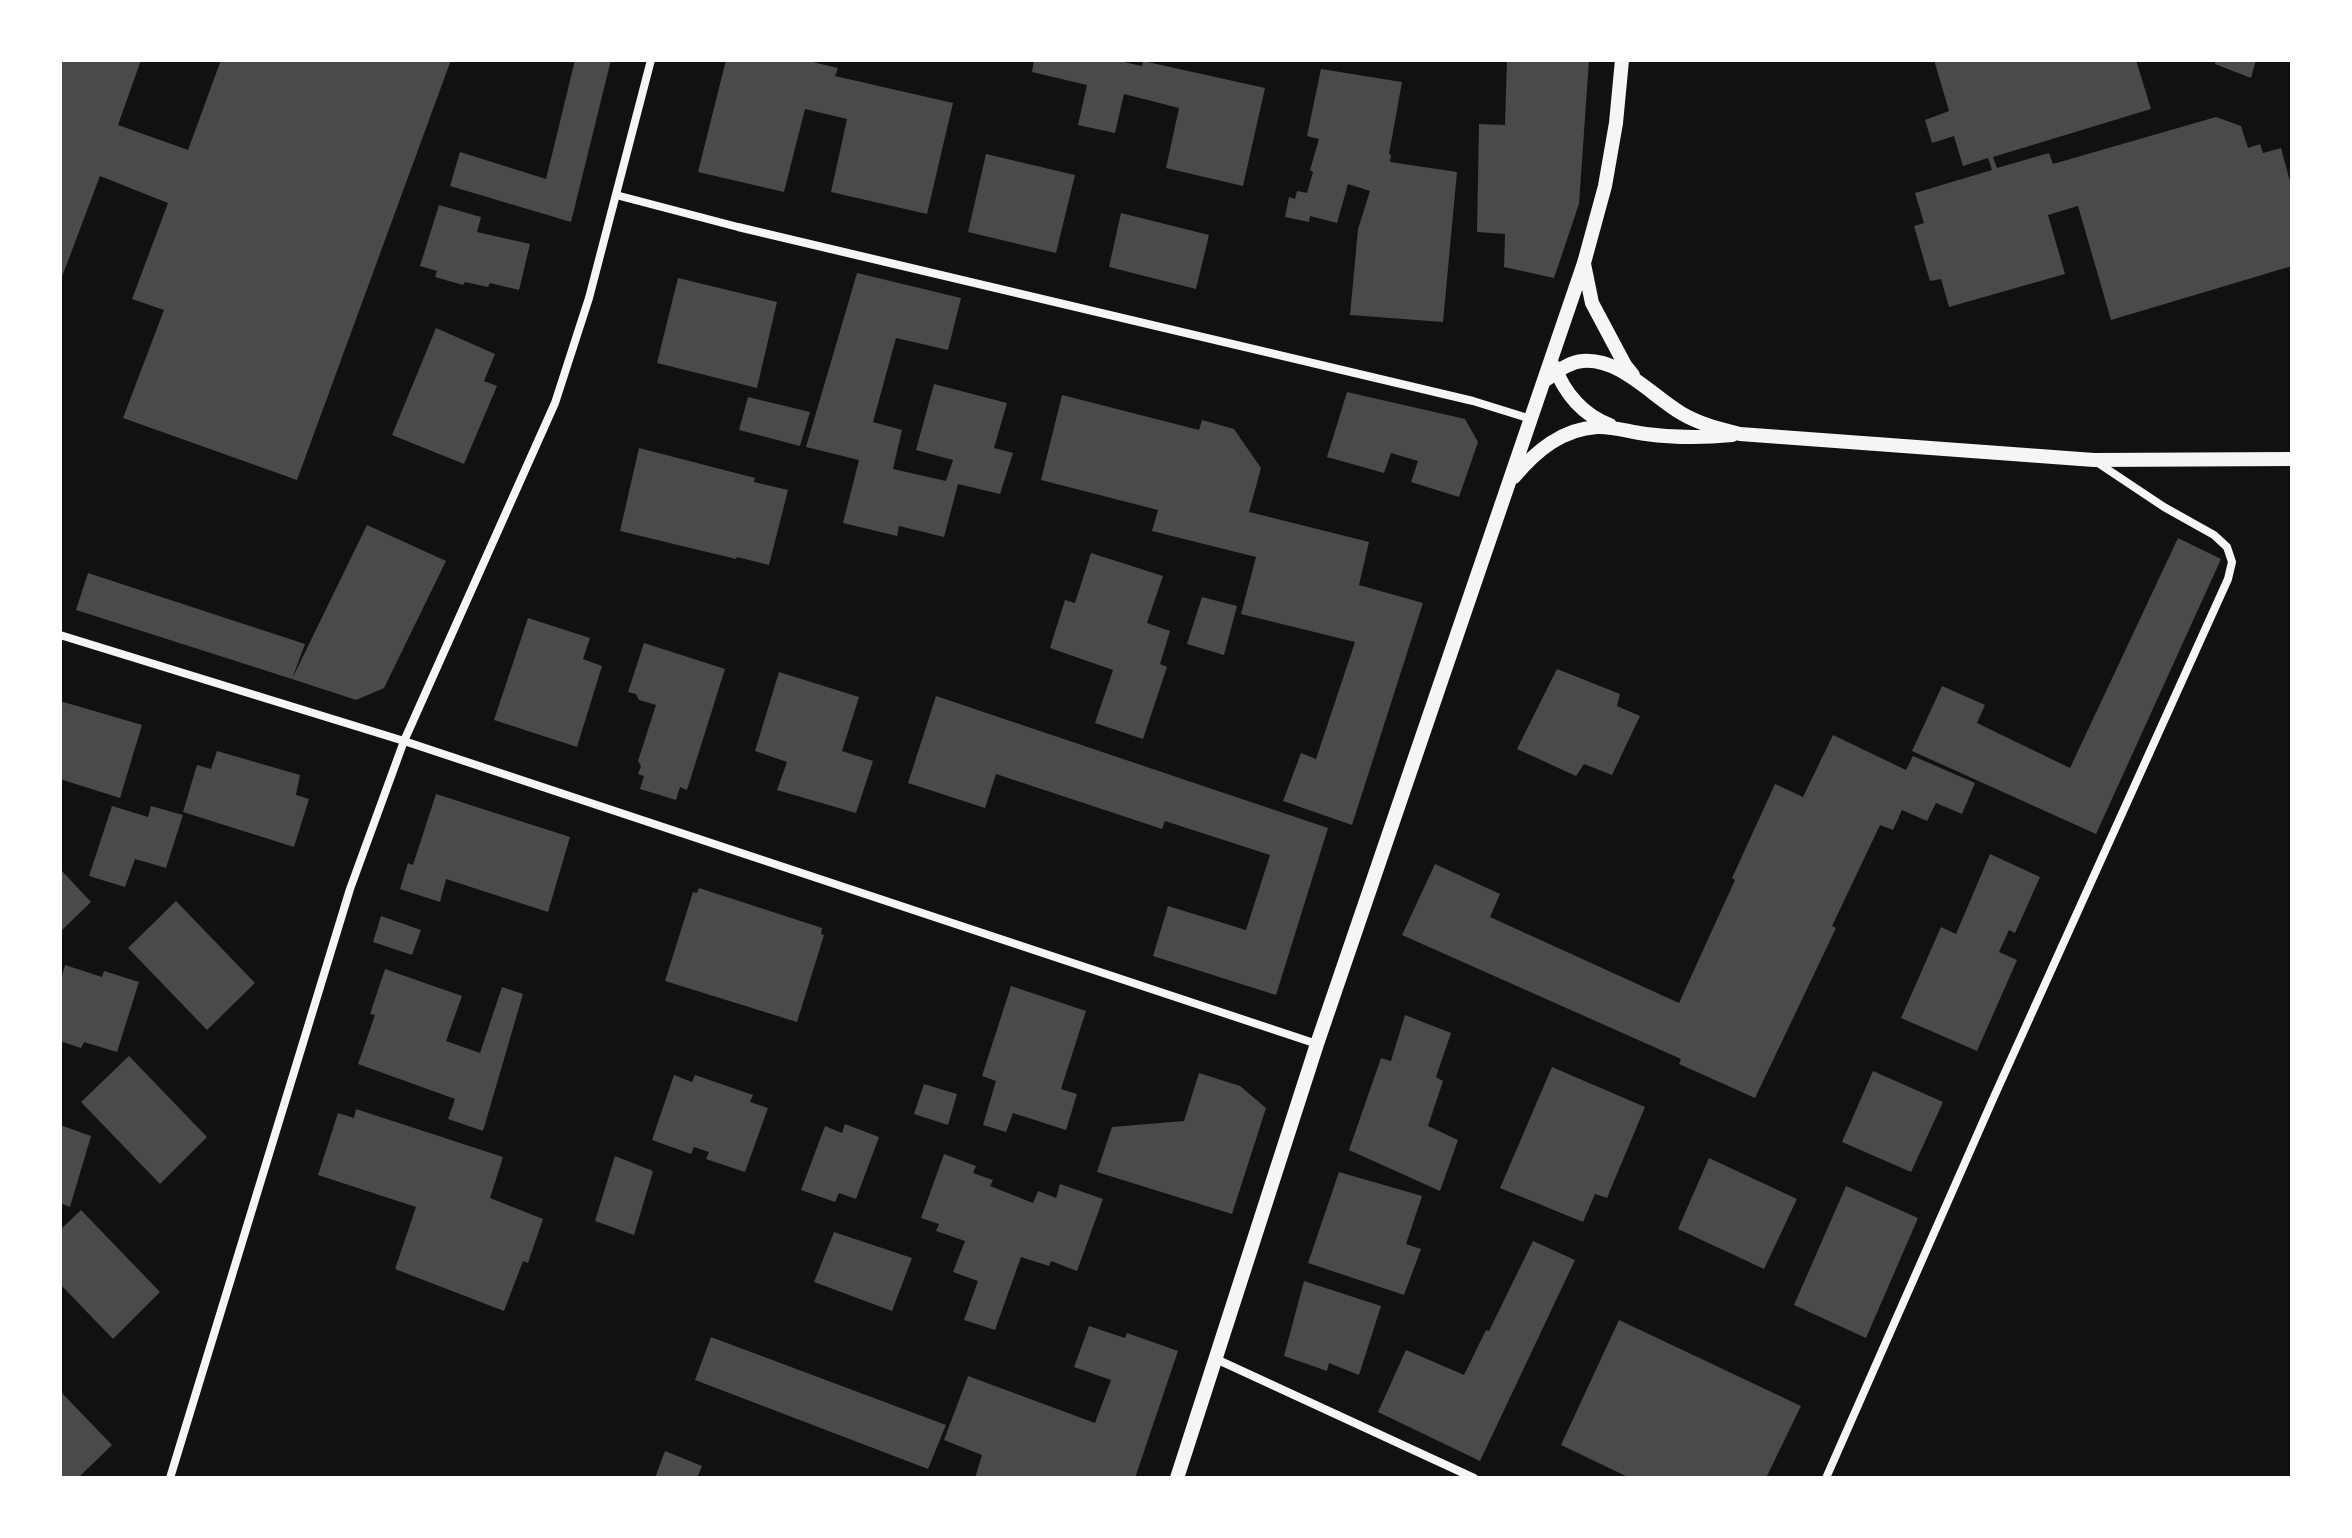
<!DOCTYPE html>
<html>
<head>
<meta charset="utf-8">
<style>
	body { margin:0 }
	#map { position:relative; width:2352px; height:1538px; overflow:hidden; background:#111; font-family:Figtree,sans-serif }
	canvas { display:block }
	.frame { position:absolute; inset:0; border:62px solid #fff; pointer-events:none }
</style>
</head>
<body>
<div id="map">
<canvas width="2352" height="1538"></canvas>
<div class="frame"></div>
</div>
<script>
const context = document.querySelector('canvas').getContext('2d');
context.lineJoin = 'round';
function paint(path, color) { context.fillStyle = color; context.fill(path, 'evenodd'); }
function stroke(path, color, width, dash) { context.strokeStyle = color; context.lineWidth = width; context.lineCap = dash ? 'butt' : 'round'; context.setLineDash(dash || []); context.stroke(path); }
const building = new Path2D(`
	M 60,60 L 141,60 L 118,125 L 188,150 L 221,60 L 451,60 L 297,480 L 123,418 L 164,310 L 132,299 L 168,203 L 100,176 L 60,282 Z
	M 575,60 L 611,60 L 571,222 L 450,186 L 460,152 L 546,179 Z
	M 726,60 L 804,60 L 838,68 L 835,76 L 953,103 L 927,214 L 831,192 L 847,119 L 805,109 L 784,192 L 698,172 Z
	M 1034,60 L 1114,60 L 1142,66 L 1143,61 L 1265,88 L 1243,186 L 1166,168 L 1179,108 L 1124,94 L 1115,133 L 1078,125 L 1087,85 L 1032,72 Z
	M 1507,60 L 1589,60 L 1579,204 L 1554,278 L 1504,267 L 1505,234 L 1477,232 L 1479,124 L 1505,125 Z
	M 1934,60 L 2136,60 L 2151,109 L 1993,157 L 1997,168 L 2049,153 L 2053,164 L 2216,117 L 2241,126 L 2248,148 L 2260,144 L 2263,153 L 2281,148 L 2292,189 L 2292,266 L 2111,320 L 2078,206 L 2048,215 L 2065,274 L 1949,307 L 1941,279 L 1930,281 L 1914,226 L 1924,223 L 1915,193 L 1992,170 L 1988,158 L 1963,166 L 1954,136 L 1932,143 L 1925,120 L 1949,111 Z
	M 2216,60 L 2256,60 L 2251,78 L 2215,64 Z
	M 1321,69 L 1402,82 L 1389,154 L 1391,155 L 1390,162 L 1457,172 L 1443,322 L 1350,315 L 1358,229 L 1370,191 L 1348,184 L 1337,223 L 1310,216 L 1309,222 L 1285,217 L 1289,197 L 1295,199 L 1297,191 L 1307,193 L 1313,172 L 1310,170 L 1319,139 L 1307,136 Z
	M 986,154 L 1075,175 L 1056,253 L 968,232 Z
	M 439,205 L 481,217 L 477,232 L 530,244 L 519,290 L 490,283 L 488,287 L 465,282 L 463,285 L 435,277 L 437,271 L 420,266 Z
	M 1121,213 L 1209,235 L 1196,289 L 1109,267 Z
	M 857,273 L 961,298 L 948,350 L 896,338 L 873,422 L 902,430 L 893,469 L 946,481 L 953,460 L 916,450 L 934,384 L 1007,403 L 994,448 L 1013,453 L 1000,494 L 958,484 L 944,537 L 899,526 L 897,536 L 843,523 L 859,460 L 806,447 Z
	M 678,278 L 777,302 L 757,388 L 657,363 Z
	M 436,328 L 495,354 L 484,381 L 497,386 L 464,464 L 392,435 Z
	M 1347,392 L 1465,419 L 1478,442 L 1459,497 L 1411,482 L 1418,461 L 1391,453 L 1384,473 L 1327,457 Z
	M 1062,395 L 1199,430 L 1202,420 L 1234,429 L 1261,468 L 1249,512 L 1369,542 L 1359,585 L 1423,603 L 1352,825 L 1283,801 L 1301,753 L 1316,759 L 1355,642 L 1241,614 L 1256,557 L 1152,531 L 1158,510 L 1041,480 Z
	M 748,397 L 810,412 L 800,446 L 739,430 Z
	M 639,448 L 755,478 L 754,482 L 788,490 L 769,565 L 737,557 L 736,559 L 620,531 Z
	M 367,525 L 446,561 L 384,688 L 356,700 L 292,679 Z
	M 2178,538 L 2221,559 L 2096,834 L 1912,751 L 1942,686 L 1985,705 L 1977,723 L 2070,768 Z
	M 1091,553 L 1163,576 L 1147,623 L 1170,631 L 1160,664 L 1167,667 L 1143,739 L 1095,723 L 1113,670 L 1050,648 L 1065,600 L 1075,603 Z
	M 88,573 L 305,644 L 292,679 L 76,610 Z
	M 1202,597 L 1237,606 L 1224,655 L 1187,644 Z
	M 528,618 L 590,638 L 583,659 L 602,666 L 577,747 L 494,720 Z
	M 644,643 L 725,669 L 687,790 L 680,787 L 676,800 L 640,789 L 644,776 L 638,774 L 641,766 L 638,761 L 656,705 L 639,700 L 636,694 L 628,692 Z
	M 1557,669 L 1620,694 L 1617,706 L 1640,716 L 1612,775 L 1584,764 L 1576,776 L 1517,749 Z
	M 779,672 L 859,697 L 842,751 L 873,761 L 856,813 L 777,790 L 787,762 L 755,751 Z
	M 936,696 L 1328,828 L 1276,995 L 1153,956 L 1168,906 L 1246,930 L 1270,855 L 1165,821 L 1162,829 L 996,774 L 985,808 L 908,783 Z
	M 60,701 L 142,725 L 120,798 L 60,779 Z
	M 1833,735 L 1906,770 L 1913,756 L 1975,783 L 1962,814 L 1936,803 L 1927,821 L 1902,810 L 1893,830 L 1880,825 L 1832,926 L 1836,928 L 1755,1098 L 1679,1064 L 1681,1059 L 1402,935 L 1435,864 L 1500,894 L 1490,917 L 1679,1003 L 1735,880 L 1732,878 L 1775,784 L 1803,797 Z
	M 217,751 L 300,775 L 296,795 L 309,799 L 294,847 L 183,812 L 197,765 L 211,769 Z
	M 436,794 L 570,837 L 548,912 L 446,879 L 440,902 L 400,889 L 408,863 L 413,865 Z
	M 112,806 L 148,817 L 151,806 L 183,815 L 166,868 L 135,859 L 125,887 L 89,876 Z
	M 1990,854 L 2040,877 L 2015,933 L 2009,930 L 1999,952 L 2017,960 L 1977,1051 L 1901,1018 L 1941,927 L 1956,934 Z
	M 60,869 L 91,902 L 60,932 Z
	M 699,888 L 822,928 L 821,934 L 824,935 L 797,1022 L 665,981 L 693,892 L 697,893 Z
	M 176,901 L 255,983 L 207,1030 L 128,948 Z
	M 381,916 L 421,930 L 412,955 L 373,942 Z
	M 65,965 L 102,977 L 104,971 L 139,982 L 117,1052 L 84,1042 L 81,1048 L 60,1041 L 60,983 Z
	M 385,969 L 462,996 L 446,1041 L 480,1053 L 502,987 L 523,994 L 483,1131 L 448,1119 L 455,1099 L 358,1064 L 375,1015 L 370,1014 Z
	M 1011,986 L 1086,1011 L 1061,1089 L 1077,1094 L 1066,1130 L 1013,1113 L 1006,1132 L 983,1125 L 996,1081 L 982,1076 Z
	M 1405,1015 L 1451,1033 L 1436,1077 L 1443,1081 L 1428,1126 L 1458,1140 L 1440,1191 L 1349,1150 L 1381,1058 L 1391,1061 Z
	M 129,1056 L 207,1137 L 160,1184 L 81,1102 Z
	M 1552,1067 L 1645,1107 L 1607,1198 L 1595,1194 L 1583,1222 L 1500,1188 Z
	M 1873,1071 L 1943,1102 L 1911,1172 L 1842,1142 Z
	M 1199,1073 L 1240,1086 L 1266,1108 L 1232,1214 L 1097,1172 L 1112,1127 L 1184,1121 Z
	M 674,1075 L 692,1082 L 695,1075 L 753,1095 L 750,1102 L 768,1108 L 745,1172 L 706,1159 L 709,1152 L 694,1147 L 691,1154 L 652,1140 Z
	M 924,1084 L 957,1094 L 948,1125 L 914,1114 Z
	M 356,1109 L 503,1157 L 490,1198 L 543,1219 L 528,1263 L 523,1261 L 504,1311 L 395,1269 L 416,1207 L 318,1175 L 338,1113 L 354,1118 Z
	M 845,1124 L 879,1137 L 856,1199 L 839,1193 L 835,1202 L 801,1190 L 825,1126 L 842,1133 Z
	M 60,1125 L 91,1136 L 70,1207 L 60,1203 Z
	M 944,1154 L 976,1166 L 973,1173 L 993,1180 L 990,1186 L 1033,1203 L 1038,1191 L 1056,1198 L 1060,1184 L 1103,1199 L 1077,1271 L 1051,1261 L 1049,1266 L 1021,1257 L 995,1330 L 964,1320 L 978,1281 L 953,1272 L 965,1241 L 936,1231 L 939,1224 L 921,1218 Z
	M 615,1156 L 653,1171 L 634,1235 L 595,1221 Z
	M 1709,1158 L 1797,1199 L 1764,1269 L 1678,1229 Z
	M 1339,1172 L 1422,1196 L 1406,1244 L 1421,1249 L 1404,1295 L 1308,1263 Z
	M 1846,1186 L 1918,1218 L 1866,1338 L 1794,1305 Z
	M 81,1210 L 160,1292 L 113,1339 L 60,1284 L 60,1230 Z
	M 834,1232 L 912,1258 L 892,1311 L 814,1282 Z
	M 1533,1241 L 1575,1260 L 1480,1461 L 1378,1412 L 1406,1350 L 1464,1375 L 1486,1330 L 1489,1331 Z
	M 1304,1281 L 1381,1306 L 1359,1375 L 1329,1363 L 1327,1371 L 1284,1356 Z
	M 1619,1320 L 1801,1406 L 1766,1478 L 1630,1478 L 1561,1445 Z
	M 1089,1326 L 1125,1338 L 1127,1333 L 1178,1351 L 1135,1478 L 975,1478 L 982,1455 L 944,1440 L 968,1376 L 1095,1423 L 1111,1380 L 1074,1367 Z
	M 711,1337 L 946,1425 L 928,1469 L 695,1380 Z
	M 60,1391 L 112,1445 L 78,1478 L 60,1478 Z
	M 665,1451 L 702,1466 L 697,1478 L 655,1478 Z`);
const minor = new Path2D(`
	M 616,195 L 738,227 L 1473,401 L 1531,419
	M 60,635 L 404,741 L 1317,1044
	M 1216,1359 L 1474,1478
	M 170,1478 L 350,889 L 404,741 L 555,403 L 589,298 L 651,60
	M 1826,1478 L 1993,1099 L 2228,579 L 2232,562 L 2227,547 L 2214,535 L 2164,507 L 2098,463`);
const tertiary = new Path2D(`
	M 1584,264 L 1592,303 L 1625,365 L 1633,375
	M 1555,367 C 1564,393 1584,416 1610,425
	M 1544,381 C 1556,373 1568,362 1583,361 C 1620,358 1652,396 1681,413 C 1699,424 1720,429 1740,434 L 2094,460 L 2292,459
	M 1514,477 C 1536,451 1562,429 1597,427 C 1613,426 1629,432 1646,434 C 1675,438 1703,438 1732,435
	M 1177,1478 L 1317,1044 L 1584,263 L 1605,186 L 1616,123 L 1622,60`);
paint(building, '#4a4a4a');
stroke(minor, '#f5f5f5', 8);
stroke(tertiary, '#f5f5f5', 14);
</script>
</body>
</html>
